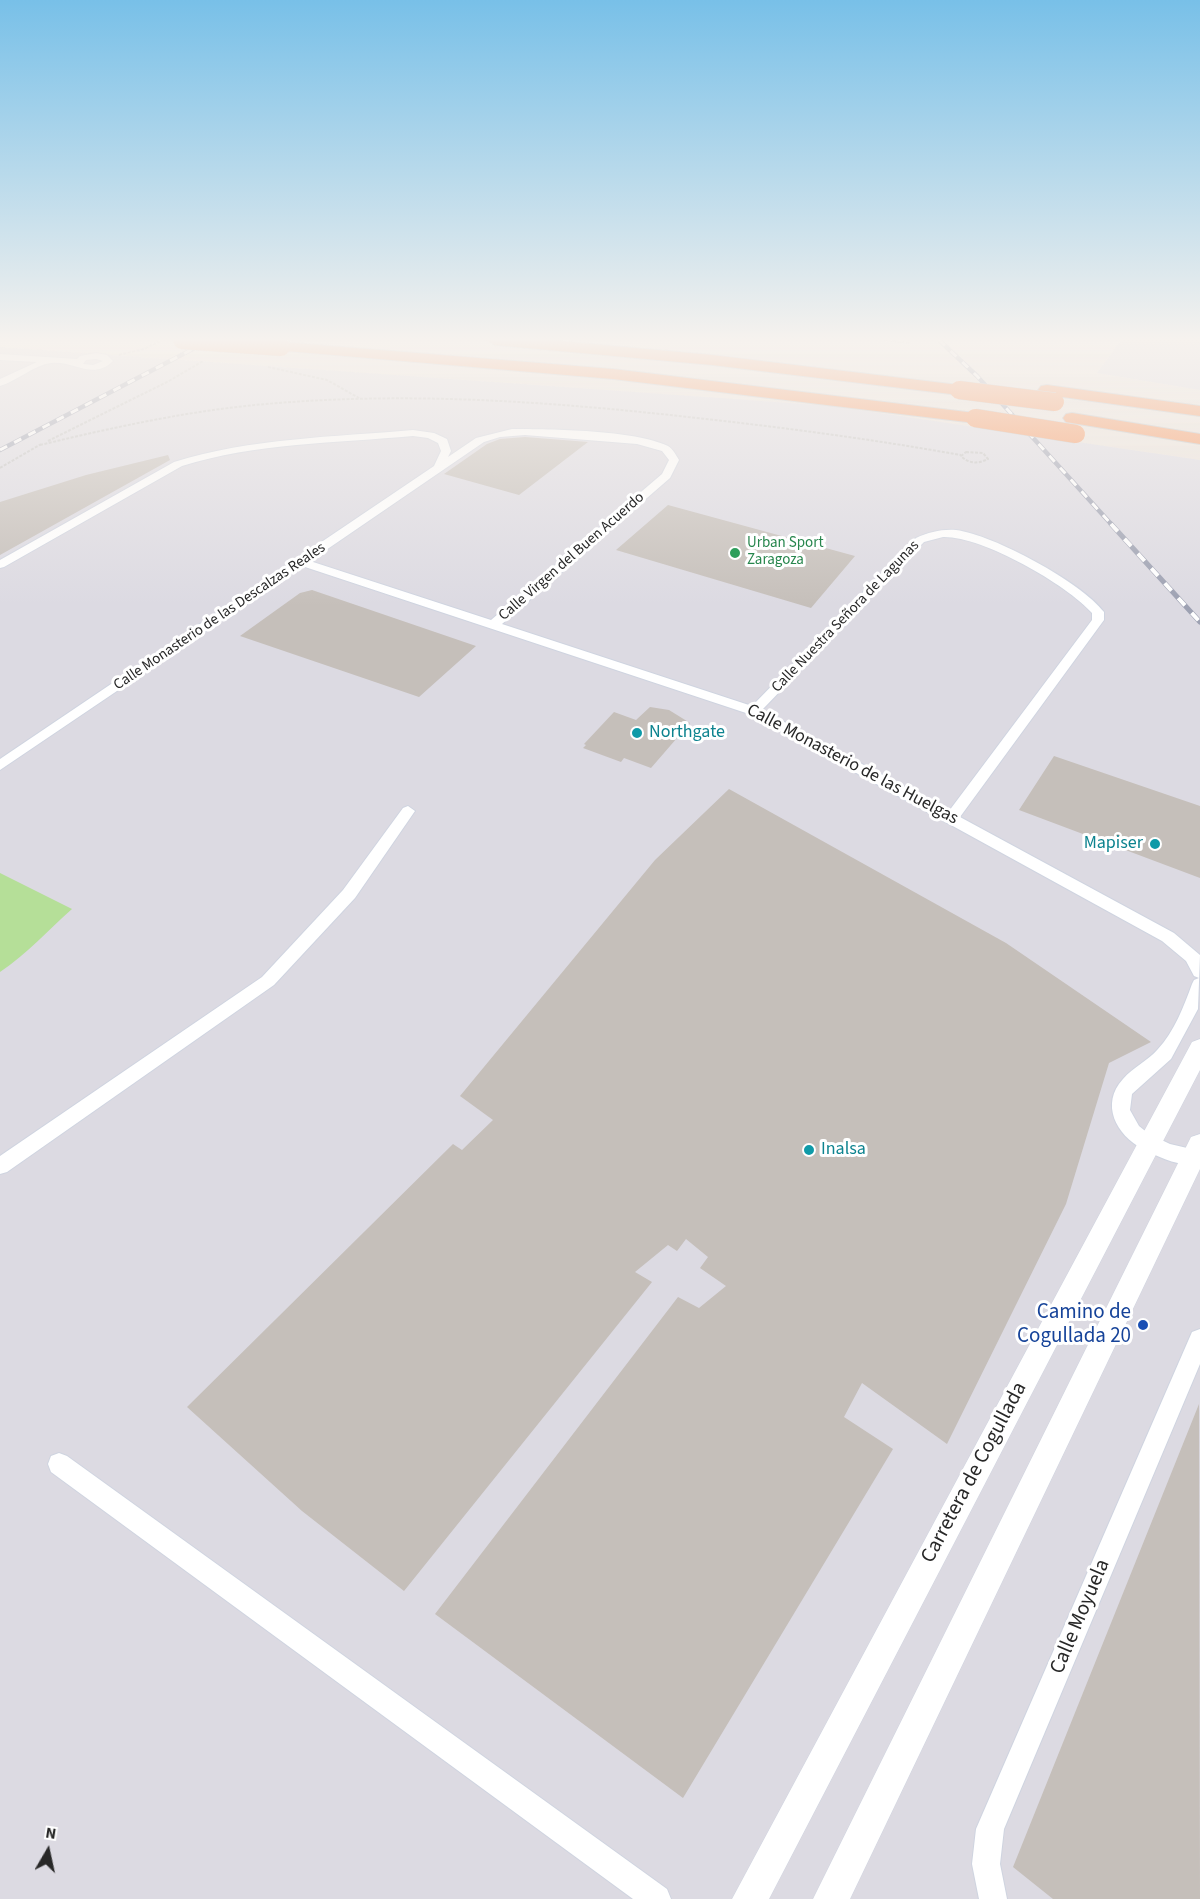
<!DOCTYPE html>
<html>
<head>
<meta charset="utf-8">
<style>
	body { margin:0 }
	#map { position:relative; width:1200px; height:1899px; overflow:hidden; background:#eae2da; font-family:"Source Sans 3",sans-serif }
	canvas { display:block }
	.north { position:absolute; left:18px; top:1821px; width:60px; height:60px; -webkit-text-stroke:4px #fff; paint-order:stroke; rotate:9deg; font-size:16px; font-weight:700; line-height:24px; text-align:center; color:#282828 }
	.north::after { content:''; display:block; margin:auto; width:21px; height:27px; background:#282828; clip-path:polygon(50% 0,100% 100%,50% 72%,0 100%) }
</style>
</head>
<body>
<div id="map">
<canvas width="1200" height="1899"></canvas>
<div class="north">N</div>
</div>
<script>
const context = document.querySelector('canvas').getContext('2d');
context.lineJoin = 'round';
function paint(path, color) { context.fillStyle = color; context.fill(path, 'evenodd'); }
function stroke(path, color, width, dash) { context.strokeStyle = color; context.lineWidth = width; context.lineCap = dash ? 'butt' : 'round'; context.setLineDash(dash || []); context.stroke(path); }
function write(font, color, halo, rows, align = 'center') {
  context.font = font + ' "Source Sans 3",sans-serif'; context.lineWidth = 6; context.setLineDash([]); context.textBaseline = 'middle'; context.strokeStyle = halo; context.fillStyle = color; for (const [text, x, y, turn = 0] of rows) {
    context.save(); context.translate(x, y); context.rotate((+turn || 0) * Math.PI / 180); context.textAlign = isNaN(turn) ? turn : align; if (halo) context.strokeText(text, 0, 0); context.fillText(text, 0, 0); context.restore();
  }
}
const industrial = new Path2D(`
	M 1121,340 L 1200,340 L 1200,390 L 1097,373 Z
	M 0,347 L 832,406 L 1200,460 L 1200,1899 L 0,1899 Z`);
const green = new Path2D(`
	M 0,873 L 72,909 C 48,930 27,954 0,972 Z`);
const building = new Path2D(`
	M 525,437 L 588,442 L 519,495 L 444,474 L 487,444 L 500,439 Z
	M 168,455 L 170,460 L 0,555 L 0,502 L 86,475 Z
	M 668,505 L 855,556 L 811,608 L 616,550 Z
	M 312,590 L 476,646 L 419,697 L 240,636 L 300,593 Z
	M 650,707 L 669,710 L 690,723 L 651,768 L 624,758 L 621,762 L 583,748 L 586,745 L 584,744 L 614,712 L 636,720 Z
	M 1054,756 L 1200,806 L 1200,878 L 1019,810 Z
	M 729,789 L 1006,943 L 1151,1042 L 1109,1063 L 1066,1204 L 947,1444 L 862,1383 L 844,1417 L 893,1449 L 683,1798 L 435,1614 L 678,1297 L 699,1308 L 726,1286 L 700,1268 L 708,1257 L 686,1239 L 677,1251 L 668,1245 L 635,1272 L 652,1282 L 404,1591 L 302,1511 L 187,1407 L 453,1144 L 462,1150 L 493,1120 L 460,1096 L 655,860 Z
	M 1199,1404 L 1200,1899 L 1053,1899 L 1013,1867 Z`);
const path = new Path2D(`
	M 884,340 L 911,343
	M 119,355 L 144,349 L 162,340
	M 268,367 L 327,380 L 359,398
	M 48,441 L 169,381 L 203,361
	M 40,445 C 111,428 183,412 255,405 C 400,391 545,401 688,417 C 780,427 871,439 961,455
	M 966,452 L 983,453 L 988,459 C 978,464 969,464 961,456 Z
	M 0,468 L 41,444`);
const minor = new Path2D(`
	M 96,353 L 107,355 L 113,361 C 93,381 73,360 51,363 C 34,365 17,381 0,386 L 0,379 L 37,362 L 0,360 L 0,354 L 77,359 L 80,356 ZM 96,359 L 103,361 L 93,365 L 83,364 L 86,360 Z
	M 512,429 C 550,429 635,430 668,446 C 673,449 676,455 679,460 L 670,478 L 502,624 L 752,706 L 916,538 C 929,532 942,529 956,530 C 994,535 1081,582 1104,612 L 1104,620 L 960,817 L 1174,933 L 1200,955 L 1198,1009 L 1171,1059 L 1132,1094 L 1130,1110 L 1139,1126 L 1149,1134 L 1170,1144 L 1200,1151 L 1200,1163 C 1184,1169 1158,1157 1143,1149 C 1116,1135 1100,1104 1123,1079 C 1133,1067 1148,1061 1158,1049 C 1174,1032 1184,1006 1192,984 L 1194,980 L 1199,978 L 1194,976 L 1186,961 L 1162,941 L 749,714 L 302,566 L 0,770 L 0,759 L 434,466 L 441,451 L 438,443 L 428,438 L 413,436 C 337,443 255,443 182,466 L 4,567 L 0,568 L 0,560 L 174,462 C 251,438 334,437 413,430 L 434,433 L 447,439 L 451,451 L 448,457 L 476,438 ZM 525,435 L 637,444 L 662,451 L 669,460 L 662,474 L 491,620 L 310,561 L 484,442 L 500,437 ZM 943,537 C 982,536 1066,584 1092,613 L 1092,620 L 949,811 L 762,710 L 924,542 Z
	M 408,806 L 415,811 L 355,898 L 274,985 L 7,1172 L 0,1174 L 0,1156 L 262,977 L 343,890 L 403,808 Z
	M 1200,1329 L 1200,1364 L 1004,1829 L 1000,1864 L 1007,1899 L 979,1899 L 972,1864 L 976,1829 L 1192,1332 Z
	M 59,1453 L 67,1456 L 667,1889 L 671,1899 L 633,1899 L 51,1472 L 48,1464 L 51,1456 Z`);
const tertiary = new Path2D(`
	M 1200,1039 L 1200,1070 L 769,1899 L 732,1899 L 1192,1042 Z
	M 1200,1134 L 1200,1169 L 850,1899 L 813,1899 L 1191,1137 Z`);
const motorway = new Path2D(`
	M 487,340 L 547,340 L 712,355 L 959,385 L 965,386 L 968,390 L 965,394 L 959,395 L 712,365 L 495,345 Z
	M 281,342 L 613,369 L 975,413 L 981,414 L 984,418 L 981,422 L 975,423 L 613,379 L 275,350 L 273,347 L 275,344 Z
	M 1047,385 L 1200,406 L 1200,416 L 1041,394 L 1038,390 L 1041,386 Z
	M 1072,413 L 1200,434 L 1200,444 L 1066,422 L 1063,418 L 1066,414 Z`);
const railFar1 = new Path2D(`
	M 939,340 L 977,376 L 1112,525
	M 0,450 L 210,340`);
const rail = new Path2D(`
	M 1111,524 L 1200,622`);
const motorwayBridge = new Path2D(`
	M 182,340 L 281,347
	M 959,390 L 1055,402
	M 975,418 L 1076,434`);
const markers = [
	[735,553,6,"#2e9e5b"],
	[637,733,6,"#0f9aa8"],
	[1155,844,6,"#0f9aa8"],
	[809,1150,6,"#0f9aa8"],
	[1143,1325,6,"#1a4fb4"]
];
const farLeisurenames = [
	["Urban Sport",747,544],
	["Zaragoza",747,561]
];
const farStreetnames = [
	["Calle Virgen del Buen Acuerdo",572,557,-41],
	["Calle Monasterio de las Descalzas Reales",220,617,-34],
	["Calle Nuestra Señora de Lagunas",846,617,-46]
];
const cultureNames = [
	["Northgate",649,733],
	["Mapiser",1143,844,"right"],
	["Inalsa",821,1150]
];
const streetNames = [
	["Calle Monasterio de las Huelgas",852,765,28]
];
const nearTransitnames = [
	["Camino de",1131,1313],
	["Cogullada 20",1131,1337]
];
const nearStreetnames = [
	["Carretera de Cogullada",975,1473,-62],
	["Calle Moyuela",1081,1617,-67]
];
paint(industrial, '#dcdae2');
paint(green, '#b5df98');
paint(building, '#c5bfba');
stroke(minor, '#cfd4e0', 2);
stroke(tertiary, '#cfd4e0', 1);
stroke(motorway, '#c3c3c3', 2);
stroke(path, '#c3c3c3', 2, [3, 1.5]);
paint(minor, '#fff');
paint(tertiary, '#fff');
paint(motorway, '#f79258');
stroke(railFar1, '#9da1b2', 4.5);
stroke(rail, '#9da1b2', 5);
stroke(railFar1, '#fff', 3, [8]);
stroke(rail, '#fff', 4, [10]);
stroke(motorwayBridge, '#c3c3c3', 19, []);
stroke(motorwayBridge, '#f79258', 18);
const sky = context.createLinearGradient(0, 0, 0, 606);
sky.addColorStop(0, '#78c0e8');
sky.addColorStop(0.56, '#f6f2ee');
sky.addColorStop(1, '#f6f2ee00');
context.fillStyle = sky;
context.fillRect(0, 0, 1200, 606);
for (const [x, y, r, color] of markers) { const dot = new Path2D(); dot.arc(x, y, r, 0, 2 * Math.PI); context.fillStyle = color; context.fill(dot); stroke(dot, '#fff', 2); }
write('15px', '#27864d', '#fff', farLeisurenames, 'left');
write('15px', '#282828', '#fff', farStreetnames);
write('18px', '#0d838f', '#fff', cultureNames, 'left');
write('18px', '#282828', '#fff', streetNames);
write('21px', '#164399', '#fff', nearTransitnames, 'right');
write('21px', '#282828', '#fff', nearStreetnames);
</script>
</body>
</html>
